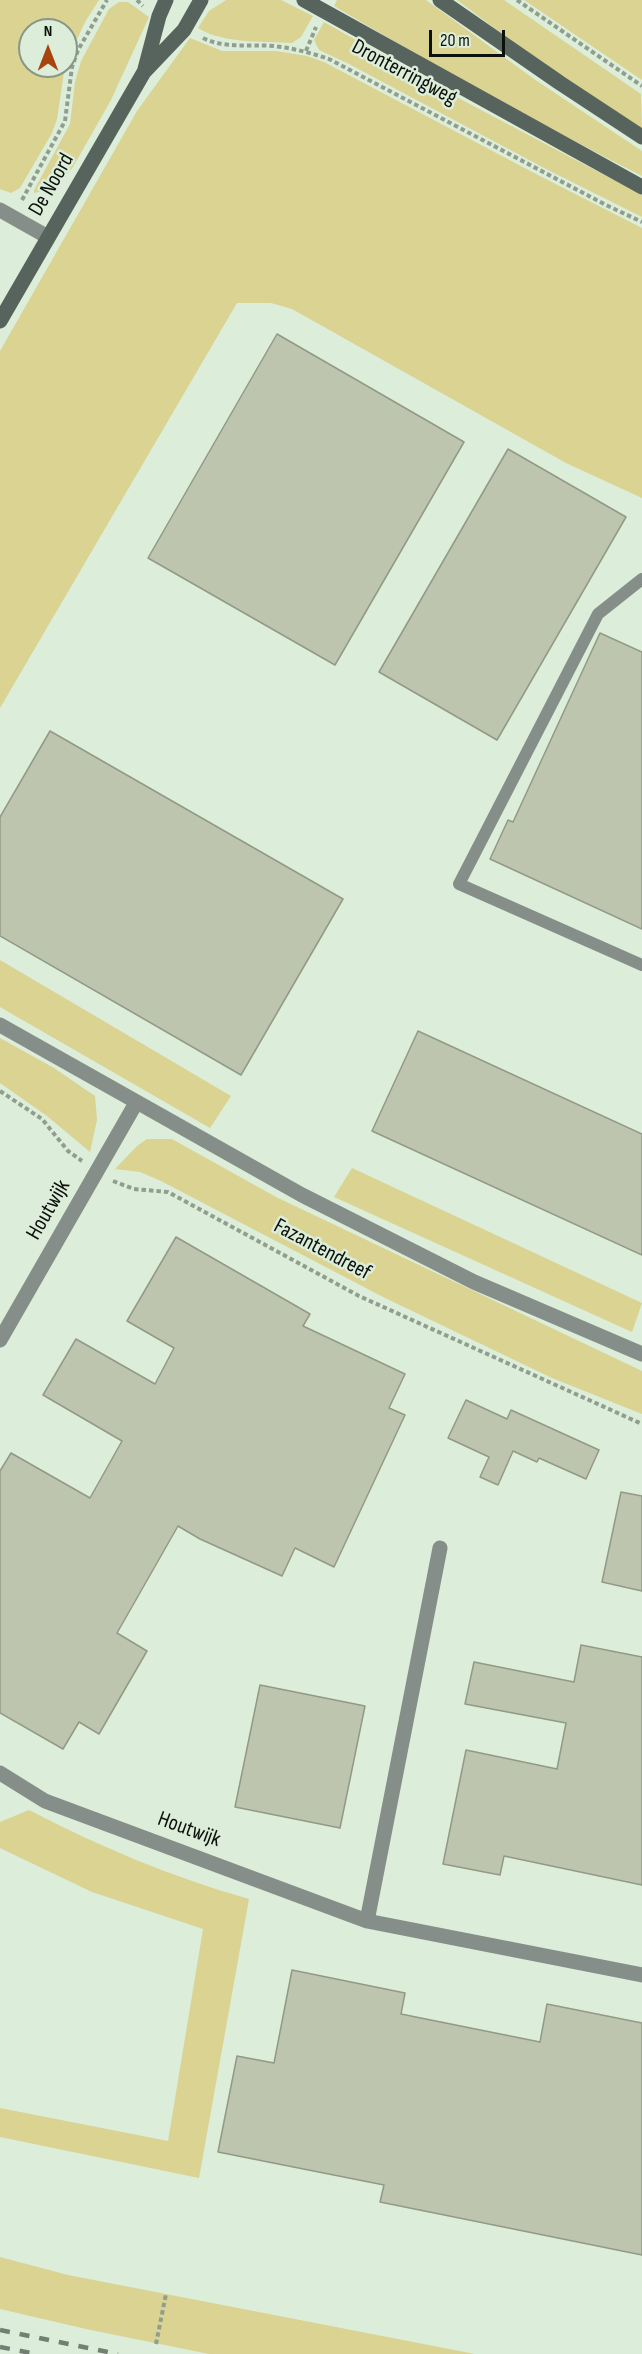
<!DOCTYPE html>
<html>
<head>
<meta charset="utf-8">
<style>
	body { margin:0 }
	#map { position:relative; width:642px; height:2354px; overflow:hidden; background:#dcedda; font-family:"Sofia Sans Condensed",sans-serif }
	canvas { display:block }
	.north { position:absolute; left:18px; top:18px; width:60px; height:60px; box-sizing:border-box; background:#dcedda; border:2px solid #899587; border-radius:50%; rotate:0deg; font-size:16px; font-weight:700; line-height:24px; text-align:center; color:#0c110b }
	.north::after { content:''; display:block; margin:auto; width:21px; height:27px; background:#a8440e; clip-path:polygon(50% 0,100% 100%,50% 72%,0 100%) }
	.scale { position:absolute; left:429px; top:30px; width:76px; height:27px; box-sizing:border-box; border:3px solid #0c110b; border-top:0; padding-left:8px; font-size:18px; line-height:21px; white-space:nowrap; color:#0c110b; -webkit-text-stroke:4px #dcedda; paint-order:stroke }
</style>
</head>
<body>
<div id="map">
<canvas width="642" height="2354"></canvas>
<div class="north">N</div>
<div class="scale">20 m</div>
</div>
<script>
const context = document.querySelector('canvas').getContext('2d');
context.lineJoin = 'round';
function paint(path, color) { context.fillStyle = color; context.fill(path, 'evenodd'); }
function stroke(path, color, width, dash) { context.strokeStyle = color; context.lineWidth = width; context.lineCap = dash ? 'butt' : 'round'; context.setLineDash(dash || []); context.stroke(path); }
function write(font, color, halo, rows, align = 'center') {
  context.font = font + ' "Sofia Sans Condensed",sans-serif'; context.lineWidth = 5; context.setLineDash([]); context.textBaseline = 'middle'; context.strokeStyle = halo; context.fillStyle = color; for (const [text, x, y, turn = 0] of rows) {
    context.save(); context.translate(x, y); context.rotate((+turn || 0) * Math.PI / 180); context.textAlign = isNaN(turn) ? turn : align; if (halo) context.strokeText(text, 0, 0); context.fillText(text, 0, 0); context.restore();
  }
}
const green = new Path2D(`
	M 0,0 L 99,0 L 85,22 L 66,63 L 66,30 L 30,30 L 30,66 L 65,66 L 57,119 L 52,133 L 20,188 L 11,193 L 0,189 Z
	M 226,0 L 281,0 L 313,16 L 301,37 L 292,43 C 261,41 224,44 198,28 L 209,11 Z
	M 337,0 L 426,0 L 534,79 L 642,151 L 642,176 C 538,123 435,66 334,6 Z
	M 457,0 L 504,0 L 641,94 L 642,130 L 529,54 Z
	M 524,0 L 642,0 L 642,80 Z
	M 119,2 L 128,2 L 149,17 L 111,100 L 73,167 C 62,181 51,190 34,193 L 34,190 L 70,124 L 75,82 L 81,61 L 109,9 Z
	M 324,22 L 464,101 L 642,195 L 642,217 L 546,169 L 349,64 L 319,50 L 314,40 Z
	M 190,38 L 222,51 L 276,51 L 307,56 L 324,62 L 536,174 L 642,228 L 642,498 L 566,463 L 292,309 L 271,303 L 237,303 L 0,708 L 0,351 L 137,111 Z
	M 0,960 L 231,1096 L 210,1128 L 0,1007 Z
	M 0,1038 L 54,1068 L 95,1096 L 97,1120 L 90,1152 L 47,1116 L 0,1083 Z
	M 147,1139 L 172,1139 L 276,1197 L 642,1371 L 642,1414 L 552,1378 L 385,1298 L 161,1181 L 140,1172 L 115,1169 L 137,1146 Z
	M 352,1168 L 642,1303 L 632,1332 L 334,1197 Z
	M 29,1810 C 100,1847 172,1877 249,1899 L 199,2178 L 0,2137 L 0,2108 L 168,2141 L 203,1929 L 92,1892 L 4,1850 L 0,1848 L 0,1822 Z
	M 0,2257 L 68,2275 L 475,2354 L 209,2354 L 86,2329 L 0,2309 Z`);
const building = new Path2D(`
	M 277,334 L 464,442 L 335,665 L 148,558 Z
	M 508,449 L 626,517 L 497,740 L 379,672 Z
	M 600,633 L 642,652 L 642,929 L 490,859 L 508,820 L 513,822 Z
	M 50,731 L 343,899 L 241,1075 L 0,936 L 0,817 Z
	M 418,1031 L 642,1134 L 642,1255 L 372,1131 Z
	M 176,1237 L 310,1314 L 303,1326 L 405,1374 L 389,1408 L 405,1415 L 334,1567 L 295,1548 L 282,1576 L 200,1539 L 178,1526 L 117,1633 L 147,1651 L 99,1734 L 79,1722 L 63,1749 L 0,1713 L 0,1471 L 11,1453 L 90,1498 L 122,1441 L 43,1395 L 76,1339 L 155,1384 L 174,1348 L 127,1321 Z
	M 466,1400 L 507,1419 L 511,1410 L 599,1450 L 586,1479 L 539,1458 L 537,1462 L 513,1451 L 498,1485 L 480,1477 L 489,1457 L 448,1438 Z
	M 621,1492 L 642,1496 L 642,1591 L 602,1582 Z
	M 581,1645 L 642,1657 L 642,1885 L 504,1856 L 500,1875 L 443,1864 L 466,1750 L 557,1769 L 566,1723 L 465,1704 L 474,1662 L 574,1682 Z
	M 260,1685 L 365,1706 L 340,1828 L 235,1807 Z
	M 292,1970 L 405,1993 L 401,2014 L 540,2042 L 547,2004 L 642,2023 L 642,2255 L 380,2202 L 384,2185 L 218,2152 L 237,2056 L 274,2063 Z`);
const path = new Path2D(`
	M 137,0 L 143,6
	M 517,0 L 642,86
	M 203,38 C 226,49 248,44 273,46 C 293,48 311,53 329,59 L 606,205 L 642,222
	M 306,51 L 316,27
	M 22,200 L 65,121 L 72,67 L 78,50 L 107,0
	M 0,1091 L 42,1119 L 68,1151 L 82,1161
	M 113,1181 L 134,1189 L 168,1192 L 359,1296 L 642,1424
	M 156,2344 L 166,2294`);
const service = new Path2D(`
	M 642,579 L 598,614 L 459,884 L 642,965`);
const minor = new Path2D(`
	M 0,210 L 48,237
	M 0,1340 L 136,1103
	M 0,1773 L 45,1801 L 367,1921 L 642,1975
	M 367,1921 L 440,1548`);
const tertiary = new Path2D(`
	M 0,1025 L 302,1195 L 474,1282 L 642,1354`);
const secondary = new Path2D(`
	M 304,0 L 642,187
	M 440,0 L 560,83 L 642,137
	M 145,69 L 159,16 L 166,0
	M 0,321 L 144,72 L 184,30 L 201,0`);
const rail = new Path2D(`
	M 0,2330 L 118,2354
	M 0,2347 L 36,2354`);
const streetNames = [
	["Dronterringweg",404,73,28],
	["De Noord",52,185,-60],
	["Houtwijk",49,1210,-60],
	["Fazantendreef",322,1250,28],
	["Houtwijk",189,1830,20]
];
paint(green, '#dad392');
paint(building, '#bdc5af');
stroke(building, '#929985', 1.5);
stroke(path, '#919e8f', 4, [4.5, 3]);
stroke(service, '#858e89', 12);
stroke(minor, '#858e89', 15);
stroke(tertiary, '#858e89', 15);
stroke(secondary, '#56645d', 15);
stroke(rail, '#747f73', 4.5, [10, 10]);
write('22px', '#0c110b', '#dcedda', streetNames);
</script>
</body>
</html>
